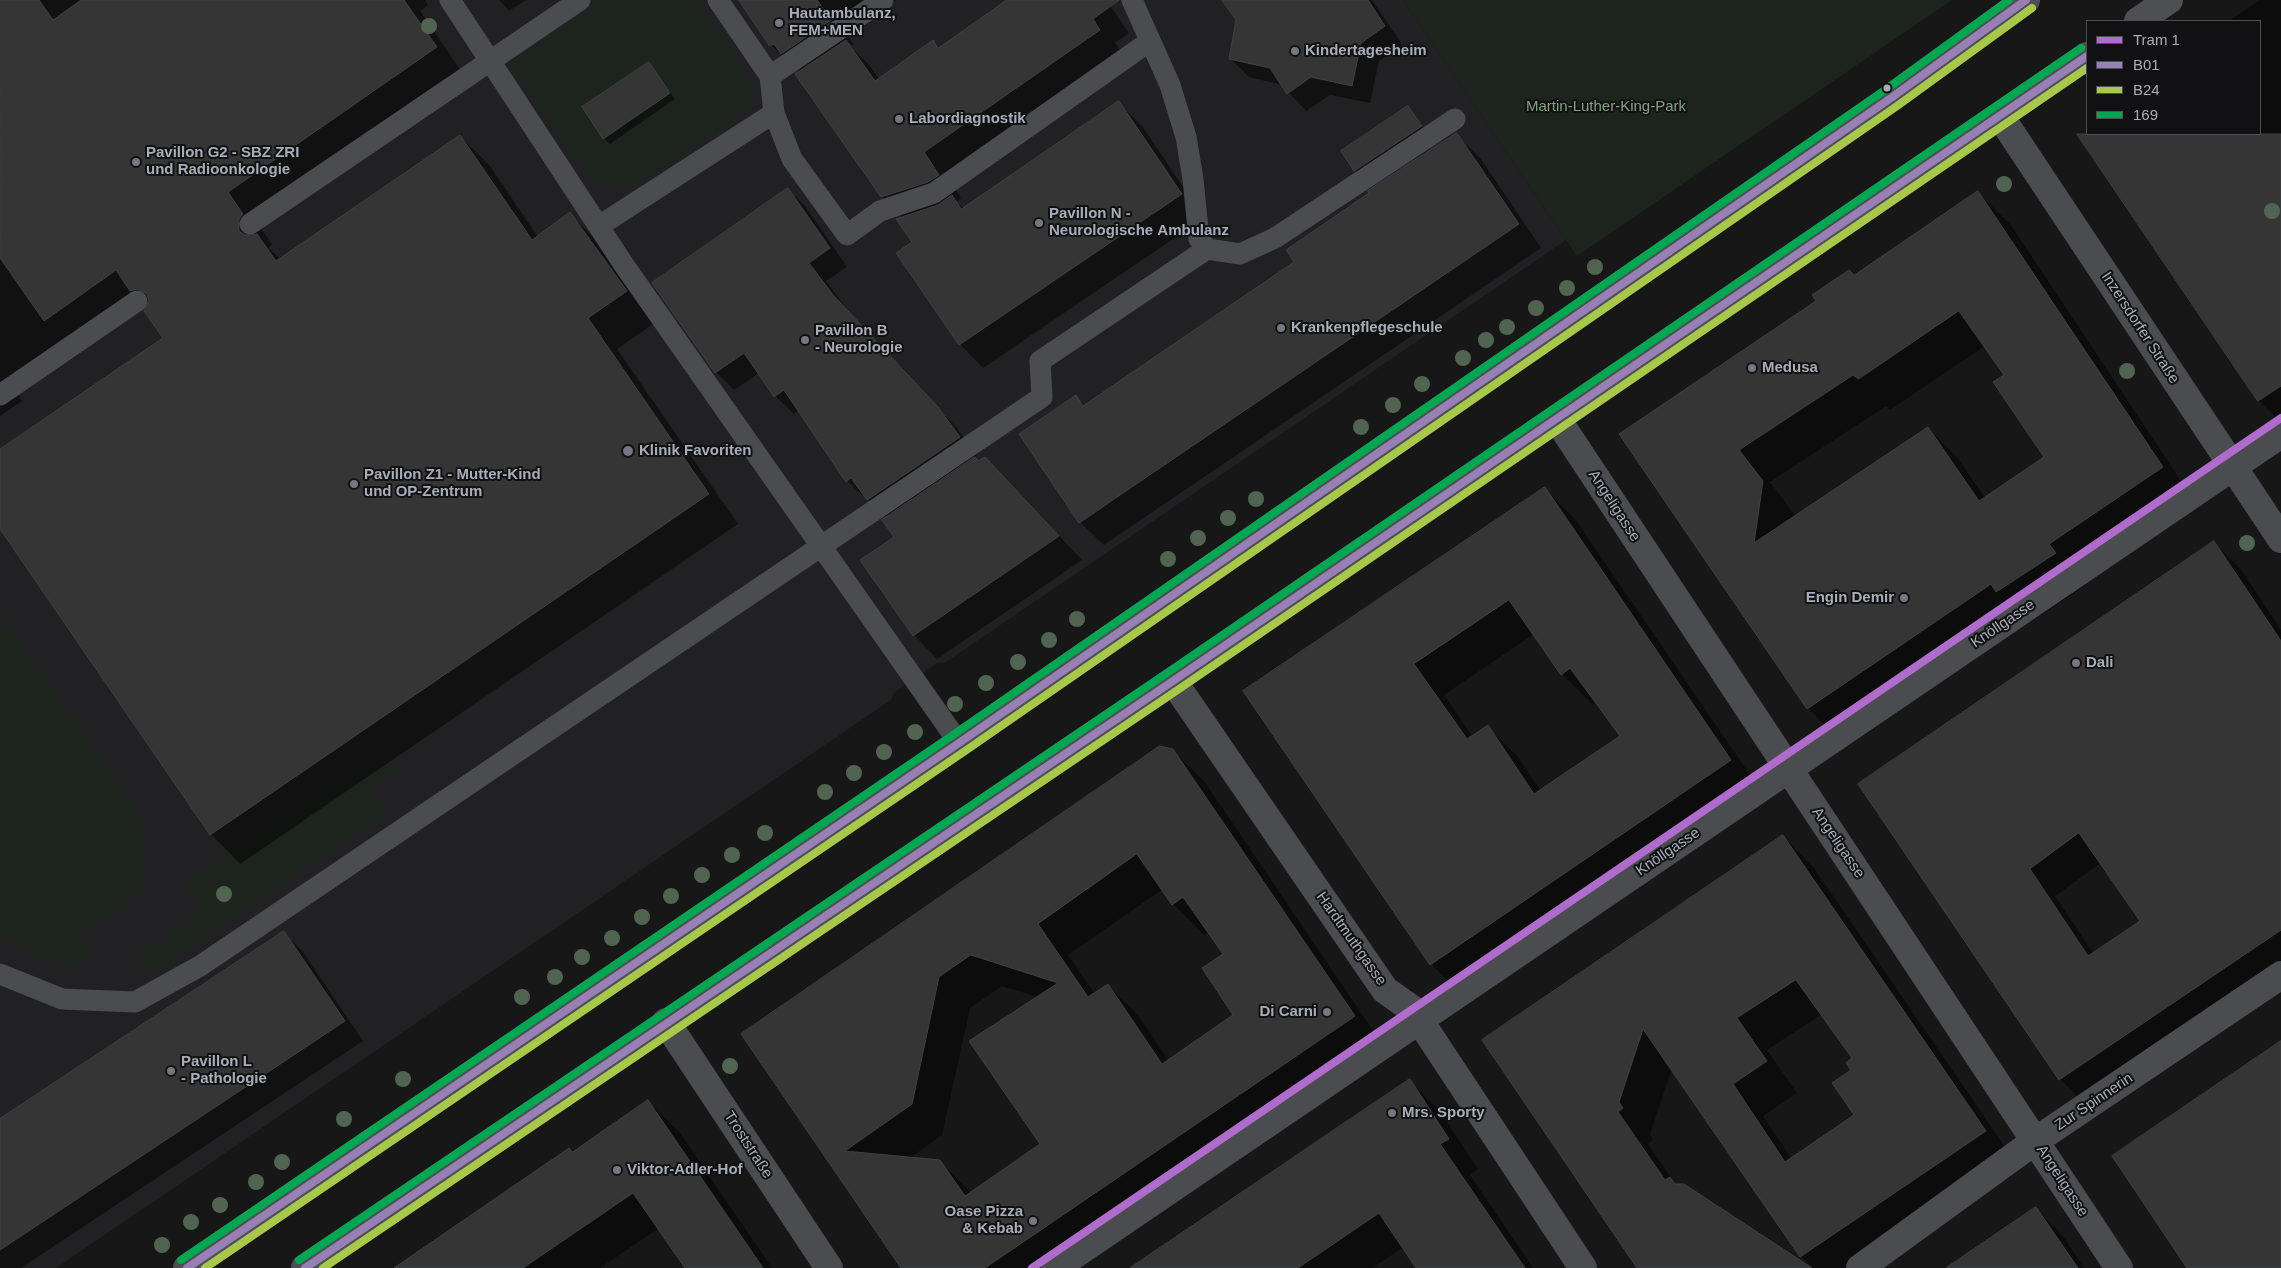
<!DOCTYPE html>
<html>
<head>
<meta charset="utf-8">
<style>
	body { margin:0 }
	#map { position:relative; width:2281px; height:1268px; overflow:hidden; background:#171717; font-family:Helvetica,sans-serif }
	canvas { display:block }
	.legend { position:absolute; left:2086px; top:20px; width:175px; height:115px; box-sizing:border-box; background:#111113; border:1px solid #4d4f55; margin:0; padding:6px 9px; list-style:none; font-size:15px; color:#a8adb8 }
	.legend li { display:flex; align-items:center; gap:10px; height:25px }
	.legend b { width:25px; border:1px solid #4d4f55 }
</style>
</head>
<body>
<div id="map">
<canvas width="2281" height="1268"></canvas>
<ul class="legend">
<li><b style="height:6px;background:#b06ccc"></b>Tram 1</li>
<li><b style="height:6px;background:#9980b4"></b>B01</li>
<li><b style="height:6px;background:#a8c84b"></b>B24</li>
<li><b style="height:6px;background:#00a651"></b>169</li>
</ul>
</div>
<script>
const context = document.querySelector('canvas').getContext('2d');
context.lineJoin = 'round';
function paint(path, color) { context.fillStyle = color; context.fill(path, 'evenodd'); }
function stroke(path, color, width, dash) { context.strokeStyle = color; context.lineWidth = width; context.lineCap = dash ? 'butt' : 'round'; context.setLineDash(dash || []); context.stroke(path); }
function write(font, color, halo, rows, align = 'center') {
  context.font = font + ' Helvetica,sans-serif'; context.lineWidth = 4; context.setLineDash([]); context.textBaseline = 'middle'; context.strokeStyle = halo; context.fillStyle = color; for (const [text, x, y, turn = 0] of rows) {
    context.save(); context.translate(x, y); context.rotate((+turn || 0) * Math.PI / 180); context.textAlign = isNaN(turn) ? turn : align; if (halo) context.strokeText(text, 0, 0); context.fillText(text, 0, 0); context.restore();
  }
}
const built = new Path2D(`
	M 0,0 L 1403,0 L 1566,240 L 946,662 L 937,663 L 914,679 L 894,693 L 891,700 L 56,1268 L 0,1268 Z`);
const green = new Path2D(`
	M 603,0 L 696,0 L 754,85 L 749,107 L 635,186 L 609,187 L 586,175 L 513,70 L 516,59 Z
	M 1403,0 L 1952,0 L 1577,256 Z
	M 0,614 L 136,809 L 145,848 L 139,892 L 78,935 L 95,958 L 69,964 L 41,958 L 0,934 Z
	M 408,762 L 368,789 L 385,814 L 168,963 L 141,973 L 138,954 L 203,912 L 184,883 L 340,781 Z`);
const shadow = new Path2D(`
	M 0,0 L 425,0 L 428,5 L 420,11 L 466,78 L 257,223 L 272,244 L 269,248 L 280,259 L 460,136 L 490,166 L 538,237 L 570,214 L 600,244 L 656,322 L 617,349 L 738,524 L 240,864 L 211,834 L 0,527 L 0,450 L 165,338 L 148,307 L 143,302 L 12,386 L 22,401 L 0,416 Z
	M 499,0 L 526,0 L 509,11 Z
	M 741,0 L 897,0 L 846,34 L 854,44 L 850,46 L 869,65 L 879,79 L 933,42 L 939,48 L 1009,0 L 1106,0 L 1129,33 L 1115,43 L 1123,54 L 947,176 L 961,198 L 956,202 L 964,209 L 1119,103 L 1142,126 L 1204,218 L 983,368 L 960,344 L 903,218 L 882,197 L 801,72 L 796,67 L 794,68 L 771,45 Z
	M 1224,0 L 1372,0 L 1402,44 L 1379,61 L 1370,103 L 1330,95 L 1306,111 L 1282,85 L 1249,77 L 1231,59 L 1237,19 Z
	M 2260,0 L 2281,0 L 2281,423 L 2259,401 L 2084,141 L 2087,126 L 2087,134 L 2260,134 L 2260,21 L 2229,21 Z
	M 648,63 L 675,99 L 610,144 L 604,138 Z
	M 1408,108 L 1427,132 L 1361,176 L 1355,170 Z
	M 1457,135 L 1480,158 L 1541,248 L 1104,545 L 1080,522 L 1020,434 L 1075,396 L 1085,406 L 1296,262 Z
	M 788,189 L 806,207 L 847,267 L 826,281 L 852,316 L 956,427 L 977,456 L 974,458 L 1008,482 L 1082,560 L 937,659 L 914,635 L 895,537 L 887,518 L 847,481 L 799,410 L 794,414 L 775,396 L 759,373 L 734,390 L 716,372 Z
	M 1978,193 L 2010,224 L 2193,499 L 2080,576 L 2086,585 L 2029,623 L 2022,616 L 1840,740 L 1808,708 L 1621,435 ZM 1985,346 L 2005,375 L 2046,457 L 1985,498 L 1959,460 L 1928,428 L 1793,518 L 1794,514 L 1770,482 L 1886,406 L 1890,410 Z
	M 1544,488 L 1575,519 L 1761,791 L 1462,995 L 1431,964 L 1244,692 ZM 1534,634 L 1562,674 L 1593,705 L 1596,702 L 1621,736 L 1541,791 L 1518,757 L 1487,726 L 1473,737 L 1444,695 Z
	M 2214,543 L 2241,569 L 2281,630 L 2281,975 L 2087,1106 L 2060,1079 L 1859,784 ZM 2101,863 L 2142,921 L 2094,954 L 2055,896 Z
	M 1172,750 L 1204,781 L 1385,1048 L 1062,1268 L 902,1268 L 743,1034 ZM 1163,889 L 1173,904 L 1204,935 L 1209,932 L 1224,954 L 1235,1016 L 1169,1061 L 1139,1016 L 1108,985 L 1095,994 L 1068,955 ZM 1002,986 L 1038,997 L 1042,1144 L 971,1193 L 939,1161 L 910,1158 L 942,1135 L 970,1008 Z
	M 1783,836 L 1814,868 L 2016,1163 L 1861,1268 L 1813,1268 L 1801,1256 L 1672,1068 L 1650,1134 L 1653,1140 L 1648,1144 L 1677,1186 L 1806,1268 L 1638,1268 L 1484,1041 ZM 1822,1014 L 1854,1059 L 1856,1115 L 1792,1159 L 1763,1116 L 1797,1093 L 1767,1050 Z
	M 284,933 L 303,952 L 363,1041 L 21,1268 L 0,1268 L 0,1120 Z
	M 1410,1081 L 1440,1111 L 1478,1169 L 1470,1175 L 1533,1268 L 1418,1268 L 1404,1247 L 1372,1268 L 1150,1268 Z
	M 648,1101 L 680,1133 L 772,1268 L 687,1268 L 659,1228 L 600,1268 L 396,1268 Z
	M 2035,1208 L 2061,1233 L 2084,1268 L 1948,1268 Z`);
const building = new Path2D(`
	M 0,0 L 39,0 L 53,20 L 81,0 L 404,0 L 437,47 L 228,192 L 243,214 L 239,219 L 239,231 L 245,235 L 257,234 L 276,261 L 460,135 L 532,240 L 570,212 L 627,291 L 588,318 L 709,494 L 210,835 L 0,529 L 0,449 L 163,338 L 144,311 L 149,301 L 147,294 L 137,289 L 130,291 L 116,270 L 44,321 L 0,258 Z
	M 739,0 L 817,0 L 831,20 L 781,54 L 774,44 L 770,46 Z
	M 1007,0 L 1119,0 L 1093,19 L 1100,30 L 924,152 L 939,175 L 928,182 L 881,197 L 795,74 L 846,40 L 875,81 L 933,40 L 938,48 Z
	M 1222,0 L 1368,0 L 1385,26 L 1361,43 L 1352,86 L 1311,77 L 1287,94 L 1270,68 L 1229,59 L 1236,20 Z
	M 649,62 L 670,93 L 603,139 L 582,107 Z
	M 1119,101 L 1182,194 L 959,345 L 896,253 L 912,242 L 896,219 L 938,205 L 952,195 L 961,209 Z
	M 1408,106 L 1422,126 L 1354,171 L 1341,151 Z
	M 1457,133 L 1519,224 L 1079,523 L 1019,434 L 1076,395 L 1083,406 L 1294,262 L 1286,250 L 1369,193 L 1368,191 Z
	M 2077,134 L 2281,134 L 2281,386 L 2258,401 Z
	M 788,188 L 830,248 L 809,263 L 834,296 L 938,407 L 960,437 L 867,500 L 851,478 L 846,482 L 784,390 L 774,397 L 744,353 L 715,373 L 652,283 Z
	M 1978,191 L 2163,467 L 2049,544 L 2056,553 L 1996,592 L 1991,584 L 1807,709 L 1619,434 L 1816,301 L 1812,295 L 1849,270 L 1854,275 ZM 1959,311 L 2004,375 L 1993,382 L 2044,457 L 1979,501 L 1928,427 L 1754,543 L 1763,481 L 1739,450 L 1853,375 L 1858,379 Z
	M 975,457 L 978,461 L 985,457 L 1059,536 L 913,636 L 860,560 L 894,537 L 882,520 Z
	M 1545,487 L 1731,760 L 1430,965 L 1243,691 ZM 1509,600 L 1561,675 L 1570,668 L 1620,736 L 1534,794 L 1488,725 L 1467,739 L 1414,664 Z
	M 2214,541 L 2281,641 L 2281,930 L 2059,1080 L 1858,784 ZM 2079,833 L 2140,921 L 2088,956 L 2030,869 Z
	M 1160,746 L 1173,749 L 1355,1016 L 985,1268 L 901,1268 L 741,1034 ZM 1137,854 L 1172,905 L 1183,897 L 1223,954 L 1202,968 L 1233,1015 L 1162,1064 L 1108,984 L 1088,997 L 1038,924 ZM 971,955 L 1058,983 L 969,1041 L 1040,1144 L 965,1196 L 940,1160 L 845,1151 L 912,1104 L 939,977 Z
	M 1783,835 L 1986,1131 L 1800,1257 L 1643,1029 L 1619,1102 L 1623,1108 L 1618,1112 L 1665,1180 L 1670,1177 L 1675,1184 L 1684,1184 L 1812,1268 L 1637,1268 L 1482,1040 ZM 1796,980 L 1852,1058 L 1846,1063 L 1851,1070 L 1832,1083 L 1854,1115 L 1785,1162 L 1733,1084 L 1767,1061 L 1737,1018 Z
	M 284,931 L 345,1021 L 0,1250 L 0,1119 Z
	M 2281,1041 L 2281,1268 L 2187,1268 L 2112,1156 Z
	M 1410,1079 L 1449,1139 L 1440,1144 L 1525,1268 L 1416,1268 L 1379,1213 L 1298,1268 L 1130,1268 Z
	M 648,1100 L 763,1268 L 685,1268 L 633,1193 L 523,1268 L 394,1268 L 569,1148 L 572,1152 Z
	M 2036,1207 L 2078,1268 L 1946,1268 Z`);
const lane = new Path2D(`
	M 450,0 L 624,265 L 959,743
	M 1132,0 L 1170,85 L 1186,137 L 1193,179 L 1199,239 L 1207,249
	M 770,76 L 883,0
	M 774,113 L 792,159 L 847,235 L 880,211 L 934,193 L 1150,41
	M 250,224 L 580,0
	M 599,226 L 774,113 L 770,76 L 718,0
	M 0,395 L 137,301
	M 0,974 L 62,999 L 135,1002 L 200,966 L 1042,397 L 1040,361 L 1207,249 L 1240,254 L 1275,238 L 1455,119`);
const street = new Path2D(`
	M 2000,116 L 2281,539
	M 1557,419 L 2119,1268
	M 1173,681 L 1385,990 L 1412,1009 L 1583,1268
	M 666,1022 L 829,1268
	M 1055,1268 L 2281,434
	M 1860,1268 L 2035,1141 L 2281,975`);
const primary = new Path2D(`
	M 2138,21 L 2169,0
	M 187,1268 L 959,743 L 1891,98 L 2026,0
	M 305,1268 L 1173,681 L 2087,56`);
const bus1 = new Path2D(`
	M 187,1268 L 959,743 L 1891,98 L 2026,0
	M 305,1268 L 1173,681 L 2087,56`);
const bus2 = new Path2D(`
	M 205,1268 L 965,751 L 1897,106 L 2032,8
	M 323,1268 L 1179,689 L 2087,68`);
const bus3 = new Path2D(`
	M 181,1260 L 953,735 L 1885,90 L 2009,0
	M 299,1260 L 1167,673 L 2081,48`);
const tram1 = new Path2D(`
	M 1032,1268 L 2281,418`);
const trees = [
	[429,26],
	[2004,184],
	[2272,211],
	[1595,267],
	[1567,288],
	[1536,308],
	[1507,327],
	[1486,340],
	[1463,358],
	[2127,371],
	[1422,384],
	[1393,405],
	[1361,427],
	[1256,499],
	[1228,518],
	[1198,538],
	[2247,543],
	[1168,559],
	[1077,619],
	[1049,640],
	[1018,662],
	[986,683],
	[955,704],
	[915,732],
	[884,752],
	[854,773],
	[825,792],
	[765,833],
	[732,855],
	[702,875],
	[224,894],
	[671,896],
	[642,917],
	[612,938],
	[582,957],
	[555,977],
	[522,997],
	[730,1066],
	[403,1079],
	[344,1119],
	[282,1162],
	[256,1182],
	[220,1205],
	[191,1222],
	[162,1245]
];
const markers = [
	[779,23,5,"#757880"],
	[1295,51,5,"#757880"],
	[1887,88,4.5,"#a8adb8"],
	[899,119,5,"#757880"],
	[136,162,5,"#757880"],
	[1039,223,5,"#757880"],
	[1281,328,5,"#757880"],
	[805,340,5,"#757880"],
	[1752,368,5,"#757880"],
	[628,451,6,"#757880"],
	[354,484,5,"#757880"],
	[1904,598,5,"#757880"],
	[2076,663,5,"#757880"],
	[1327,1012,5,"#757880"],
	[171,1071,5,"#757880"],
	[1392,1113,5,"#757880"],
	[617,1170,5,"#757880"],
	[1033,1221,5,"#757880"]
];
const poiNames = [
	["Hautambulanz,",789,14],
	["FEM+MEN",789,31],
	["Kindertagesheim",1305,51],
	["Labordiagnostik",909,119],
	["Pavillon G2 - SBZ ZRI",146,153],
	["und Radioonkologie",146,170],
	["Pavillon N -",1049,214],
	["Neurologische Ambulanz",1049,231],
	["Krankenpflegeschule",1291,328],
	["Pavillon B",815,331],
	["- Neurologie",815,348],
	["Medusa",1762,368],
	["Klinik Favoriten",639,451],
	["Pavillon Z1 - Mutter-Kind",364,475],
	["und OP-Zentrum",364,492],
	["Engin Demir",1894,598,"right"],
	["Dali",2086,663],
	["Di Carni",1317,1012,"right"],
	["Pavillon L",181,1062],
	["- Pathologie",181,1079],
	["Mrs. Sporty",1402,1113],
	["Viktor-Adler-Hof",627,1170],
	["Oase Pizza",1023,1212,"right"],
	["& Kebab",1023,1229,"right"]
];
const parkNames = [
	["Martin-Luther-King-Park",1606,107]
];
const streetNames = [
	["Inzersdorfer Straße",2140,328,57],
	["Angeligasse",1614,506,57],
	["Knöllgasse",2003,624,-34],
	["Angeligasse",1838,843,56],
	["Knöllgasse",1668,852,-34],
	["Hardtmuthgasse",1351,939,55],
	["Zur Spinnerin",2094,1102,-34],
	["Troststraße",748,1145,57],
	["Angeligasse",2062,1181,57]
];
paint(built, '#212123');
paint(green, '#1d241e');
paint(shadow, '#0007');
paint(building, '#353536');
stroke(building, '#3f4043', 1);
stroke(lane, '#4b4c50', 21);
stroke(street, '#4b4c50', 28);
stroke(primary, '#4d4f52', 28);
stroke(bus1, '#9980b4', 8);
stroke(bus2, '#a8c84b', 8);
stroke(bus3, '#00a651', 8);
stroke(tram1, '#b06ccc', 8);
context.fillStyle = '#506451';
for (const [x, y] of trees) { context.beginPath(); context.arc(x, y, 8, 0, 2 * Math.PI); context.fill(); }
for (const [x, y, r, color] of markers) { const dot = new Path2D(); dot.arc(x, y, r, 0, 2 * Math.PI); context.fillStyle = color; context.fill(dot); stroke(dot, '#111113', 2); }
write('bold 15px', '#a8adb8', '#111113', poiNames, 'left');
write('15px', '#7fa381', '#111113', parkNames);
write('15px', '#a8adb8', '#111113', streetNames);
</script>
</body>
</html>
